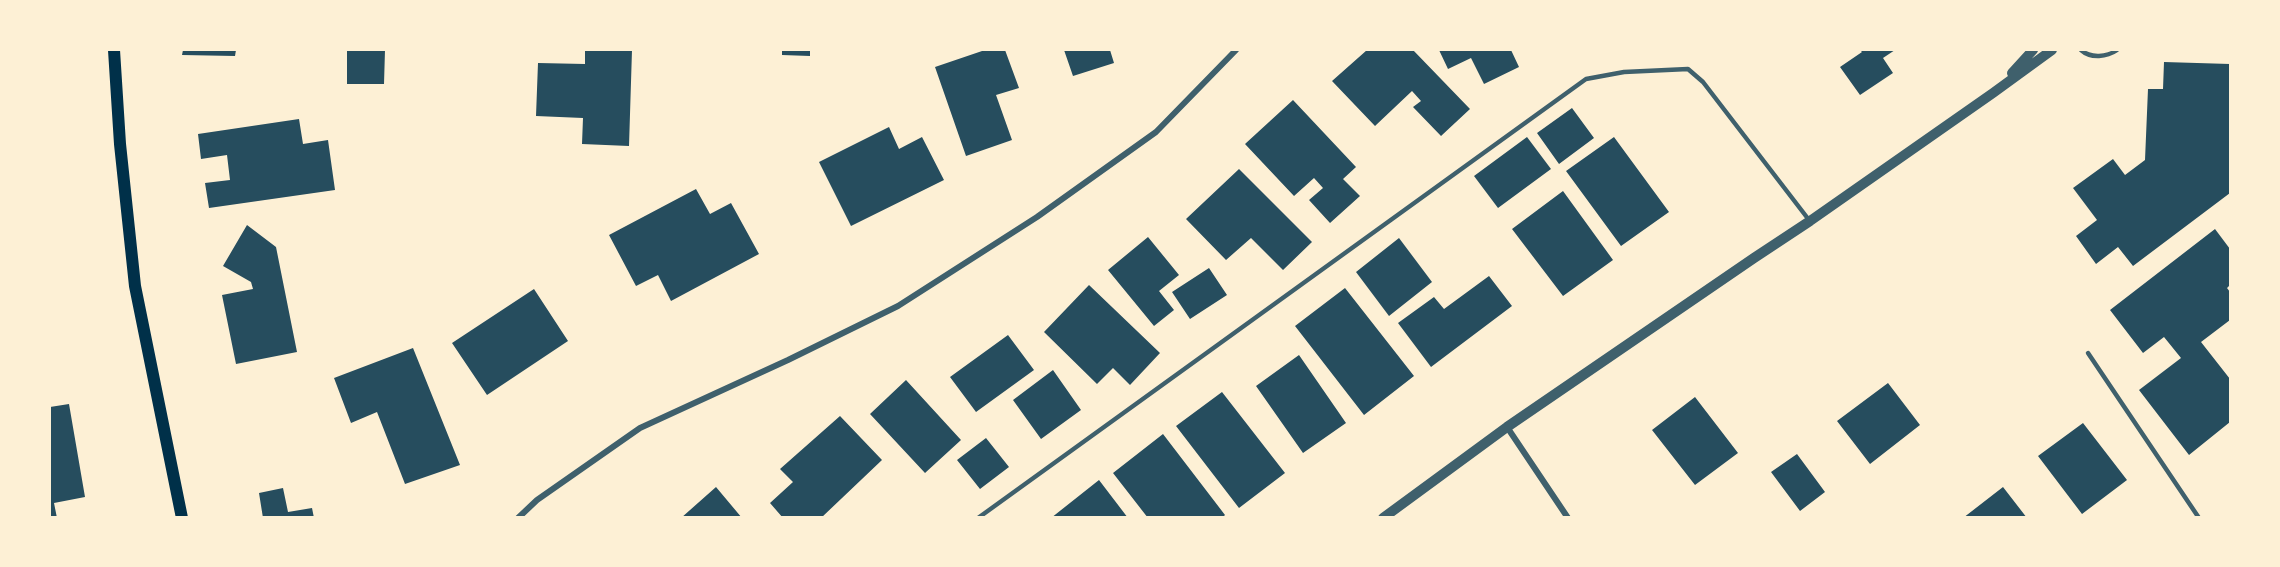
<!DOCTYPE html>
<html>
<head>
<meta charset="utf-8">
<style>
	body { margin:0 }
	#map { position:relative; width:2280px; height:567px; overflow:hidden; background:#fdf0d5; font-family:Mulish,sans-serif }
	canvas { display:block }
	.frame { position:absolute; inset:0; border:51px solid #fdf0d5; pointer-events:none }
</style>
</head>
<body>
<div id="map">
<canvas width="2280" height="567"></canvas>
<div class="frame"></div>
</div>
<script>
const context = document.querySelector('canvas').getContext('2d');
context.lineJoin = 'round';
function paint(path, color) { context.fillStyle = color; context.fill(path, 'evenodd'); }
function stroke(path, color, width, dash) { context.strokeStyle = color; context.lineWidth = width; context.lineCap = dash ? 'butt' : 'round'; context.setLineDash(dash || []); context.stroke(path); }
const building = new Path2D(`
	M 183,50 L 236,50 L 235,56 L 182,55 Z
	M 347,50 L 385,50 L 384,84 L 347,84 Z
	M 585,50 L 632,50 L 629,146 L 582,144 L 583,118 L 536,116 L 538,63 L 585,64 Z
	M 782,50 L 810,50 L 810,56 L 782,55 Z
	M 985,50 L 1005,50 L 1019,88 L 996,95 L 1012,140 L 966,156 L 935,67 Z
	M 1064,50 L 1110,50 L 1114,63 L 1073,76 Z
	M 1367,50 L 1413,50 L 1470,109 L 1441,136 L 1413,107 L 1421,101 L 1412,91 L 1375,126 L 1332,81 Z
	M 1439,50 L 1511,50 L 1519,67 L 1484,84 L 1471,58 L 1448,69 Z
	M 1860,50 L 1895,50 L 1883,58 L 1893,73 L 1860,95 L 1840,67 L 1862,52 Z
	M 2164,62 L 2230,64 L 2230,193 L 2133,266 L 2118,247 L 2096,264 L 2076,236 L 2097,220 L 2073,188 L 2113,159 L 2125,175 L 2145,160 L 2148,89 L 2163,89 Z
	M 1293,100 L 1356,167 L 1343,179 L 1360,196 L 1330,223 L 1309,200 L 1323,188 L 1314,178 L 1294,196 L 1245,144 Z
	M 1572,108 L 1594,138 L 1559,164 L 1537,133 Z
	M 299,119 L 303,144 L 328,140 L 335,190 L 209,208 L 205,183 L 230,180 L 227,155 L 201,159 L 198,134 Z
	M 889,127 L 899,149 L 922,137 L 944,180 L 851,226 L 819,162 Z
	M 1527,137 L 1551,169 L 1498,208 L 1474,176 Z
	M 1614,137 L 1669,212 L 1621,246 L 1566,171 Z
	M 1239,169 L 1312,242 L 1283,270 L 1251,238 L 1226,260 L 1186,219 Z
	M 696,189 L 710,214 L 731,203 L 759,254 L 671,301 L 658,275 L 636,286 L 609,235 Z
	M 1563,191 L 1613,260 L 1563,296 L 1512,229 Z
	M 247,225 L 276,247 L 297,352 L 236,364 L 222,295 L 253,289 L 251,282 L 223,266 Z
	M 2215,229 L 2230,249 L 2230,285 L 2227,288 L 2230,292 L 2230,320 L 2201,342 L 2230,379 L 2230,422 L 2189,455 L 2139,390 L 2181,358 L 2164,337 L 2143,353 L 2110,310 Z
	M 1148,237 L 1179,275 L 1159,291 L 1174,310 L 1154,326 L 1108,270 Z
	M 1399,238 L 1432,282 L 1389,316 L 1356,272 Z
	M 1209,268 L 1227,295 L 1190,319 L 1172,292 Z
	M 1489,276 L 1512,306 L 1431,367 L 1398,323 L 1434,297 L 1444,309 Z
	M 1089,285 L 1160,353 L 1130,385 L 1113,368 L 1097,384 L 1044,332 Z
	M 1345,288 L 1414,376 L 1364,415 L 1295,326 Z
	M 534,289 L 568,341 L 487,395 L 452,343 Z
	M 1008,335 L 1034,370 L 976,412 L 950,377 Z
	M 413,348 L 460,465 L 405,484 L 377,412 L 351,423 L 334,378 Z
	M 1299,355 L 1346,423 L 1303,453 L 1256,386 Z
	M 1053,370 L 1081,410 L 1041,439 L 1013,400 Z
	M 906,380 L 961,440 L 925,473 L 870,414 Z
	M 1888,383 L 1920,425 L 1870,464 L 1837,421 Z
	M 1222,392 L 1285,473 L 1239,508 L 1176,426 Z
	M 1695,397 L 1738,453 L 1695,485 L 1652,430 Z
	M 69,404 L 85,497 L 54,503 L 57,518 L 50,518 L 50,407 Z
	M 840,416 L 882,460 L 821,518 L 783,518 L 770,503 L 793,482 L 780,469 Z
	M 2083,423 L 2127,480 L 2082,514 L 2038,456 Z
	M 1163,434 L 1225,515 L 1222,518 L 1148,518 L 1113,473 Z
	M 986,438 L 1009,467 L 980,489 L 957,460 Z
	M 1797,454 L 1825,492 L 1800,511 L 1771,472 Z
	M 1099,480 L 1128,518 L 1051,518 Z
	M 716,487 L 742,518 L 681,518 Z
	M 2003,487 L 2027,518 L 1963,518 Z
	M 283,488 L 288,512 L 312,508 L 314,518 L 263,518 L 259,493 Z`);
const service = new Path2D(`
	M 2081,50 C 2091,59 2107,57 2117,50
	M 2088,353 L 2199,518
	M 978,518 L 1586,79 L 1624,72 L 1688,69 L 1703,82 L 1809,220`);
const minor = new Path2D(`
	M 1507,427 L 1568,518
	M 518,518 L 537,500 L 640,428 L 788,360 L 898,306 L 1037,217 L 1156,132 L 1236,50`);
const tertiary = new Path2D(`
	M 2012,73 L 2033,50
	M 1383,518 L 1507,427 L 1754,258 L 1810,221 L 1993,93 L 2052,50`);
const secondary = new Path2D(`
	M 114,50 L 120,144 L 135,286 L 182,518`);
paint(building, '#264d5e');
stroke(service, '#3f606c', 4.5);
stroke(minor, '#3f606c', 6);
stroke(tertiary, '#3f606c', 10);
stroke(secondary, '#003049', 12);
</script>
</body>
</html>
